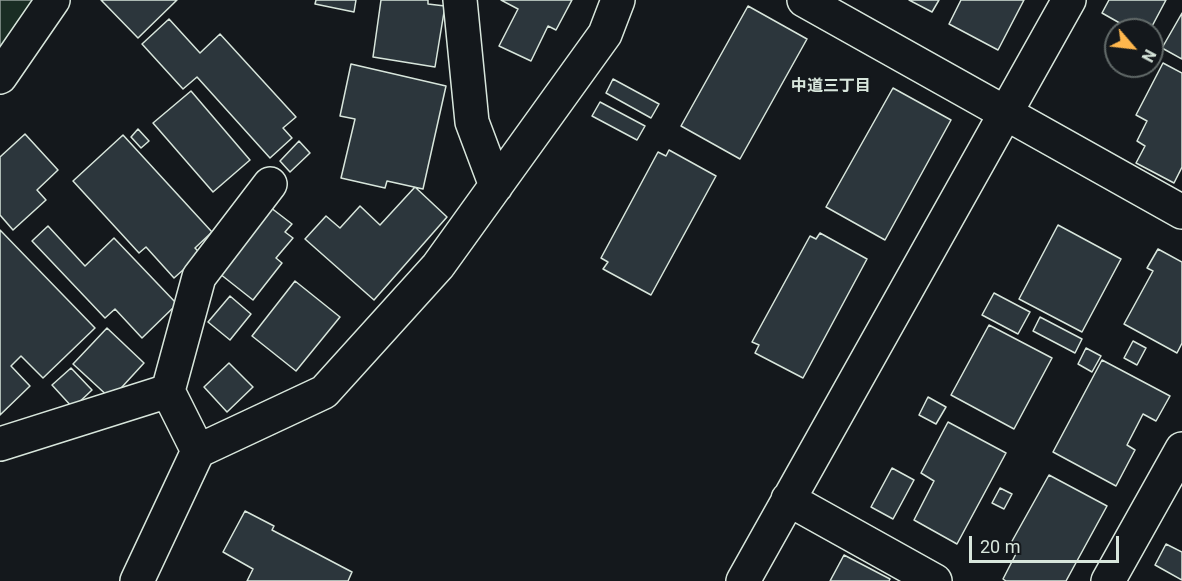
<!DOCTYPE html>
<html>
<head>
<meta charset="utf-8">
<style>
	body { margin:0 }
	#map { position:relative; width:1182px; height:581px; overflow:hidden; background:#14181c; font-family:Roboto,sans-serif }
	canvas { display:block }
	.north { position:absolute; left:1104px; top:18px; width:60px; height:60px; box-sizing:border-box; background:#14181c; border:2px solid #626a69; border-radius:50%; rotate:118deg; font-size:16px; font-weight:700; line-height:24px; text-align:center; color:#d8e6dc }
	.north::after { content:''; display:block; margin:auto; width:21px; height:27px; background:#ffb74d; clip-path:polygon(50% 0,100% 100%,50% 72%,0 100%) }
	.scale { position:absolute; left:969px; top:536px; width:150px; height:27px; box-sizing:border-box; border:3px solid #d8e6dc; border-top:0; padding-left:8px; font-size:18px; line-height:21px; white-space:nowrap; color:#d8e6dc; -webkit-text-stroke:4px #14181c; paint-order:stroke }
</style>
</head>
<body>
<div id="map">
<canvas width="1182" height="581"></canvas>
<div class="north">N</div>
<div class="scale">20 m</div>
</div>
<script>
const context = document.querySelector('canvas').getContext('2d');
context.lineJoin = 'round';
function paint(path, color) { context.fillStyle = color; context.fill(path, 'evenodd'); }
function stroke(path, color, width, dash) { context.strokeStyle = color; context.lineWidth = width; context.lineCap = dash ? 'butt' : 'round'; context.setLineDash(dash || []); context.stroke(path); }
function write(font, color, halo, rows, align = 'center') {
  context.font = font + ' Roboto,"Noto Sans JP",sans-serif'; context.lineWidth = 4.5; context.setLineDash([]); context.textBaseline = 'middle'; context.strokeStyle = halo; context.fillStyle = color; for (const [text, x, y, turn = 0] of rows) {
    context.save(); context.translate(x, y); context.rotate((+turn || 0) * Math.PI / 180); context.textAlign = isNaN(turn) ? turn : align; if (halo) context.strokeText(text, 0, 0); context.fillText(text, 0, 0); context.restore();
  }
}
const green = new Path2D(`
	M 0,0 L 34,0 L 0,49 Z`);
const building = new Path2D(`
	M 101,0 L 177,0 L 138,38 Z
	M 316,0 L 356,0 L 354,12 L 315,4 Z
	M 381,0 L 428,0 L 428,4 L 445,6 L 435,67 L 373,57 Z
	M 501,0 L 572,0 L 556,30 L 548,26 L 531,61 L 499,46 L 518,9 Z
	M 909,0 L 939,0 L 932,12 Z
	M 961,0 L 1024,0 L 998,50 L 949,24 Z
	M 1109,0 L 1166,0 L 1150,30 L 1132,30 L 1102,13 Z
	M 748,6 L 807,39 L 740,159 L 681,126 Z
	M 1182,13 L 1182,59 L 1162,48 Z
	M 169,19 L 200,53 L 220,34 L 296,117 L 283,128 L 292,138 L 270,158 L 197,77 L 183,89 L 142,44 Z
	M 1163,63 L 1182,73 L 1182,167 L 1174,183 L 1136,163 L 1145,146 L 1137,141 L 1147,121 L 1136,115 Z
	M 351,64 L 446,86 L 423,189 L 387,181 L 385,188 L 341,178 L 355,119 L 340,116 Z
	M 613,79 L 659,104 L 651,118 L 606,93 Z
	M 893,88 L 951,120 L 885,240 L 826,207 Z
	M 191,91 L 250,160 L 213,192 L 153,123 Z
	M 600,102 L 645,126 L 637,140 L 592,116 Z
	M 138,129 L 149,141 L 141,148 L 131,137 Z
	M 25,134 L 58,170 L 37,190 L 46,200 L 13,230 L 0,215 L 0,157 Z
	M 123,135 L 212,232 L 195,248 L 201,254 L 174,278 L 146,247 L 139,253 L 73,181 Z
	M 299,141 L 310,153 L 290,172 L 280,161 Z
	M 669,150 L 716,176 L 651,295 L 603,269 L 608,262 L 601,258 L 658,152 L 666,156 Z
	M 415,187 L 447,217 L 374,300 L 305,239 L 326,216 L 340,228 L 360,206 L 380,225 Z
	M 266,204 L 292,224 L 285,232 L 293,238 L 276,258 L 282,263 L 253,300 L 215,270 Z
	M 1058,225 L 1121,259 L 1082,332 L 1019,299 Z
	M 48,226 L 85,266 L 114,238 L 177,304 L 142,338 L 115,309 L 105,318 L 32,241 Z
	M 0,230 L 95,328 L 43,378 L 21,356 L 11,366 L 30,386 L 0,415 Z
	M 820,233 L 867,259 L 803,378 L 755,353 L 759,345 L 752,342 L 810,236 L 816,239 Z
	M 1158,249 L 1182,262 L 1182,343 L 1177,353 L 1124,324 L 1153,271 L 1147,268 Z
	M 295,281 L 340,317 L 296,371 L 252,336 Z
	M 994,293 L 1030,312 L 1018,334 L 982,315 Z
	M 230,296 L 251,314 L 230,340 L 208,322 Z
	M 1040,317 L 1082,339 L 1075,353 L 1033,331 Z
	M 989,325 L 1052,358 L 1014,429 L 951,395 Z
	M 107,328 L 144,363 L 111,399 L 73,364 Z
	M 1133,341 L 1146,348 L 1137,365 L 1124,358 Z
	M 1086,348 L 1101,356 L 1092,372 L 1078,364 Z
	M 1102,360 L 1170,396 L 1156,421 L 1143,414 L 1127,445 L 1135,450 L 1116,486 L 1053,452 Z
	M 229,363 L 253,387 L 227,412 L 204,387 Z
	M 71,368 L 92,390 L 73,408 L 52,385 Z
	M 928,397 L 946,407 L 936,424 L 919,415 Z
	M 948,422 L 1006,453 L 957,544 L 914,520 L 934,481 L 921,473 Z
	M 892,468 L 914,480 L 893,519 L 871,507 Z
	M 1049,475 L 1107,506 L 1066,581 L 1006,581 L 1003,579 L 1019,548 L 1011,543 Z
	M 1000,488 L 1012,494 L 1004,509 L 992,503 Z
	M 245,511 L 274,526 L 272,530 L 352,572 L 348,581 L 247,581 L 253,569 L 223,552 Z
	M 1166,544 L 1182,552 L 1182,580 L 1155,565 Z
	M 844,555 L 890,579 L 889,581 L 830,581 Z`);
const street = new Path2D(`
	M 460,0 L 472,122 L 496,186
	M 804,0 L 1182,212
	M 0,77 L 53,0
	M 0,444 L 168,391
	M 198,451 L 168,391 L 199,277 L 270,184
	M 788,499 L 935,581
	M 137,581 L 198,451 L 324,392 L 438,266 L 605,34 L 618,0
	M 743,581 L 1069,0
	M 1108,581 L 1182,449`);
const neighbourhoodNames = [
	["中道三丁目",831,87]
];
paint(green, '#1a2d24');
stroke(green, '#939e99', 1.5);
paint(building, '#2c363c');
stroke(building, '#d8e6dc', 1.5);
stroke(street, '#d8e6dc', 36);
stroke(street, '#14181c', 33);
write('bold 16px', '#d8e6dc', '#14181c', neighbourhoodNames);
</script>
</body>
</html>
